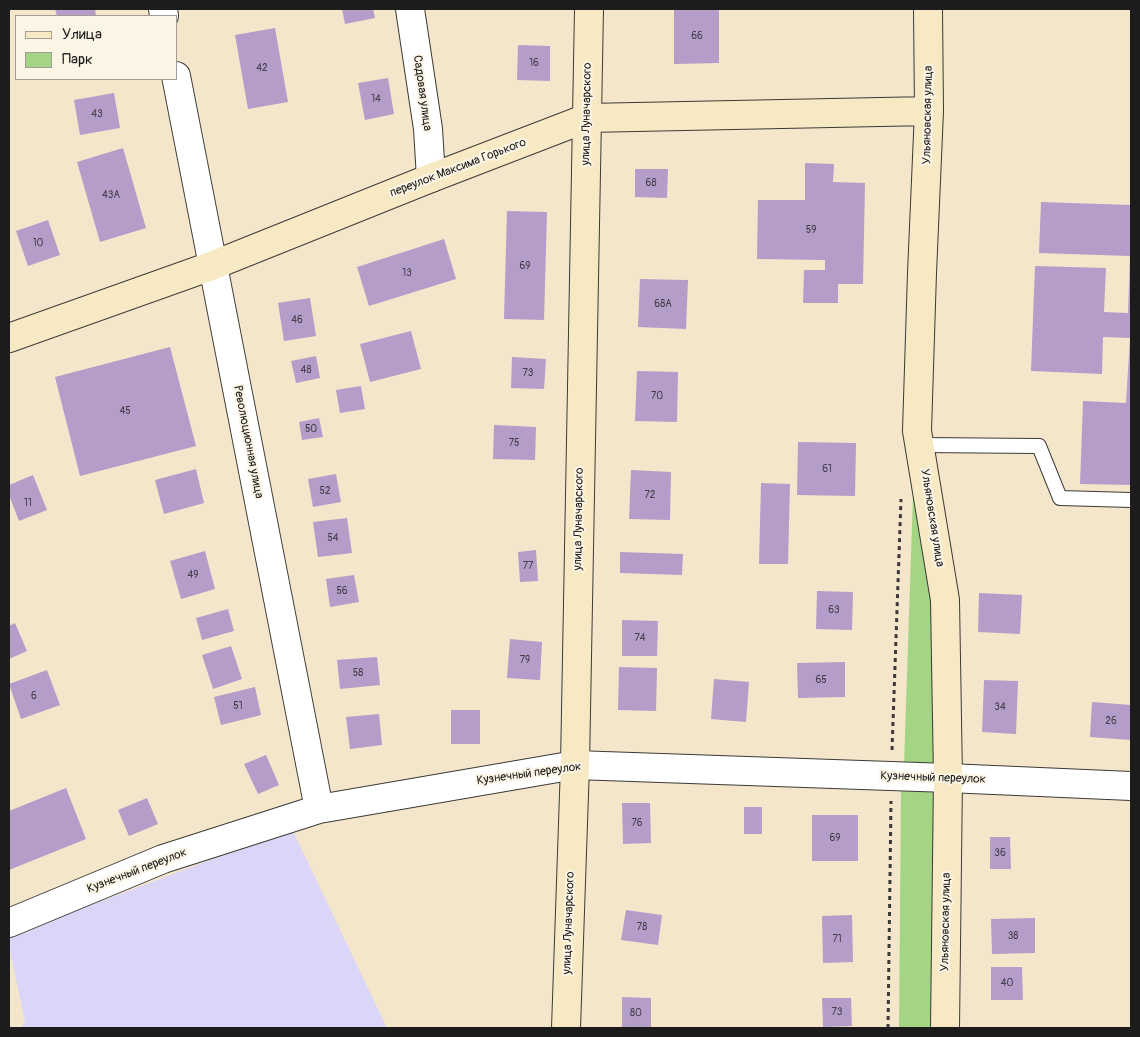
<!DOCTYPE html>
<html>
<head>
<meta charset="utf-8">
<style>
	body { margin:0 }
	#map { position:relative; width:1140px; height:1037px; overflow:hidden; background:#f4e6cb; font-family:Pangolin,sans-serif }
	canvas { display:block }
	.frame { position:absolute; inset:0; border:10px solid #1c1c1c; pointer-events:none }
	.legend { position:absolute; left:15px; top:15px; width:162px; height:65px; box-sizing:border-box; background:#fcf5e5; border:1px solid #a29e95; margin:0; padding:6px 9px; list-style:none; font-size:15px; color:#1c1c1c }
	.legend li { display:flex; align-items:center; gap:10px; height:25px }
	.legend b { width:25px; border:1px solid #a29e95 }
</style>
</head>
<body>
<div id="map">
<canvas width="1140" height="1037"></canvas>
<div class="frame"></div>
<ul class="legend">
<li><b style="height:6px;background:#f6e9c3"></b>Улица</li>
<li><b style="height:14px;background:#a4d584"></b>Парк</li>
</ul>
</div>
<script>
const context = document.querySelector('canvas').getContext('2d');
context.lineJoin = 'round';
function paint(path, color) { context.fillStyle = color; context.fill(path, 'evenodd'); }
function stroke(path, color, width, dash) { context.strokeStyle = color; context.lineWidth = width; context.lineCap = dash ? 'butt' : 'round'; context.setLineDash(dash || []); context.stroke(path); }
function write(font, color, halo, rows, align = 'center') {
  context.font = font + ' Pangolin,sans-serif'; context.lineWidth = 4; context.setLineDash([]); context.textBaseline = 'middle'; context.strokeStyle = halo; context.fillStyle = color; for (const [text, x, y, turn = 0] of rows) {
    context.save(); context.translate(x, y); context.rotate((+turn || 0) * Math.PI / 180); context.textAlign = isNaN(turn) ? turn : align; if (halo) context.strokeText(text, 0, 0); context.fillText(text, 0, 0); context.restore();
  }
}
const built = new Path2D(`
	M 292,829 L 387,1028 L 20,1028 L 25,1022 L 9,946 L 9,936 Z`);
const green = new Path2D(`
	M 913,494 L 937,599 L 937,765 L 904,765 Z
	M 901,790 L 939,793 L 938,1028 L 899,1028 Z`);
const building = new Path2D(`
	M 55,9 L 95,9 L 96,16 L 57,16 Z
	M 342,9 L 373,9 L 375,18 L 345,24 Z
	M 674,9 L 719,9 L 719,63 L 674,64 Z
	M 275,28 L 288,102 L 248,109 L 235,35 Z
	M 518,45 L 550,46 L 550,81 L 517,80 Z
	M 388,78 L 394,114 L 365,120 L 358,83 Z
	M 114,93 L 120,128 L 80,135 L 74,100 Z
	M 123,148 L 146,228 L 100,242 L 77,162 Z
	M 805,163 L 834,164 L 833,182 L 865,183 L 863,284 L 838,284 L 838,303 L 803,303 L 804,270 L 825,270 L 825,260 L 757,259 L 758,200 L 805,200 Z
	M 635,169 L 668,169 L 667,198 L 635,197 Z
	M 1041,202 L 1131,205 L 1131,485 L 1080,484 L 1083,401 L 1126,403 L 1130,338 L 1103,337 L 1102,374 L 1031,371 L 1035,266 L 1106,268 L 1104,312 L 1128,313 L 1130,256 L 1039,253 Z
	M 507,211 L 547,212 L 544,320 L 504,319 Z
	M 48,220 L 60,255 L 28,266 L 16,231 Z
	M 444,239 L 456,279 L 369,306 L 357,267 Z
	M 640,279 L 688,280 L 686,329 L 638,327 Z
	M 310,298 L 316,336 L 284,341 L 278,303 Z
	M 411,331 L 421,369 L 370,382 L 360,344 Z
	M 170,347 L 196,446 L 80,476 L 55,377 Z
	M 316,356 L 320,378 L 296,383 L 291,361 Z
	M 512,357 L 546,359 L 544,389 L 511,388 Z
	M 637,371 L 678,372 L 677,422 L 635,421 Z
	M 361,386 L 365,409 L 340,413 L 336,390 Z
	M 319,418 L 323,437 L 302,440 L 299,422 Z
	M 494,425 L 536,427 L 535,460 L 493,459 Z
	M 798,442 L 856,443 L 855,496 L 797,495 Z
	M 196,469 L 204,503 L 164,514 L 155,480 Z
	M 631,470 L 671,472 L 670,520 L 629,519 Z
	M 336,474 L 341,502 L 313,507 L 308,479 Z
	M 33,475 L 47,510 L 19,521 L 9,495 L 9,485 Z
	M 761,483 L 790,484 L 788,564 L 759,564 Z
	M 347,518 L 352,553 L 318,557 L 313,522 Z
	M 536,550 L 538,581 L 520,582 L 518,552 Z
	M 205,551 L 215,589 L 181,599 L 170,561 Z
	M 620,552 L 683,554 L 682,575 L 620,573 Z
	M 354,575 L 359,602 L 330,607 L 326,579 Z
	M 817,591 L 853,592 L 852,630 L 816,629 Z
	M 979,593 L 1022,595 L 1020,634 L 978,632 Z
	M 228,609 L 234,631 L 202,640 L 196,618 Z
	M 622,620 L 658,621 L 657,656 L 622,656 Z
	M 15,623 L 27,651 L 9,659 L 9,626 Z
	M 510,639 L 542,642 L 540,680 L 507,678 Z
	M 231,646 L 242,679 L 213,689 L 202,655 Z
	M 377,657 L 380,685 L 340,689 L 337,660 Z
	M 845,662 L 845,697 L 798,698 L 797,663 Z
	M 619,667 L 657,668 L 656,711 L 618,710 Z
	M 47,670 L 60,705 L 21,719 L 9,684 Z
	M 714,679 L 749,682 L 746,722 L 711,719 Z
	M 984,680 L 1018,681 L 1016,734 L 982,732 Z
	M 255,687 L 261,715 L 221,725 L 214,697 Z
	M 1092,702 L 1131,705 L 1131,740 L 1090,737 Z
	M 451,710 L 480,710 L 480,744 L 451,744 Z
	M 379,714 L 382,745 L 350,749 L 346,717 Z
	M 266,755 L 279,785 L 258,794 L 244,764 Z
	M 66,788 L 86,839 L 9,870 L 9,811 Z
	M 147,798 L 158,824 L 129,836 L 118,810 Z
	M 622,803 L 650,803 L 651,843 L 623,844 Z
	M 744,807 L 762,807 L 762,834 L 744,834 Z
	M 812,815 L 858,815 L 858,861 L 812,861 Z
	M 990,837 L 1010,837 L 1011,869 L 990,869 Z
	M 626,910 L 662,915 L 658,945 L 621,940 Z
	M 852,915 L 853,962 L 823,963 L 822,916 Z
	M 1035,918 L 1035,953 L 992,954 L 991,919 Z
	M 991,967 L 1022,967 L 1023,1000 L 991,1000 Z
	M 622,997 L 651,998 L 651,1028 L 622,1028 Z
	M 822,998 L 851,998 L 852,1026 L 823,1027 Z`);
const path = new Path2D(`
	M 892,750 L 901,499
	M 888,1028 L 891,801`);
const lane = new Path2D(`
	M 920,445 L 1039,446 L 1060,498 L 1131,500`);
const street = new Path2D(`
	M 163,9 L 164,16
	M 410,9 L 428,129 L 431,178
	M 176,76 L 319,809
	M 9,923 L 163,859 L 319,809 L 575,765 L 948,778 L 1131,786`);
const secondary = new Path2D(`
	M 928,9 L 929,111 L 922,273 L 917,431 L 945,600 L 948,778 L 945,1028
	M 9,338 L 214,265 L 431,178 L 587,118 L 929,111
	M 566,1028 L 575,765 L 589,9`);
const numberNames = [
	["66",697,36],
	["16",534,63],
	["42",262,68],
	["14",376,99],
	["43",97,114],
	["68",651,183],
	["43А",111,195],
	["59",811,230],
	["10",38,243],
	["69",525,266],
	["13",407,273],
	["68А",663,304],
	["46",297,320],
	["48",306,370],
	["73",528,373],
	["70",657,396],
	["45",125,411],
	["50",311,429],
	["75",514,443],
	["61",827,469],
	["52",325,491],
	["72",650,495],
	["11",28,503],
	["54",333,538],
	["77",528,566],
	["49",193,575],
	["56",342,591],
	["63",834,610],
	["74",640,638],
	["79",525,660],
	["58",358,673],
	["65",821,680],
	["6",34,696],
	["51",238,706],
	["34",1000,707],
	["26",1111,721],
	["76",637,823],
	["69",835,838],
	["36",1000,853],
	["78",642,927],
	["38",1013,936],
	["71",837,939],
	["40",1007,983],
	["73",837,1012],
	["80",636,1013]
];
const streetNames = [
	["Садовая улица",422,93,82],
	["улица Луначарского",587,114,-89],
	["Ульяновская улица",928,115,-89],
	["переулок Максима Горького",458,168,-21],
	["Революционная улица",248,442,79],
	["Ульяновская улица",932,518,81],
	["улица Луначарского",579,519,-89],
	["Кузнечный переулок",529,774,-8],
	["Кузнечный переулок",933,778,2],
	["Кузнечный переулок",137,871,-21],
	["Ульяновская улица",946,922,-89],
	["улица Луначарского",569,923,-88]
];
paint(built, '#dbd6f7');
paint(green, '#a4d584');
paint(building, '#b49dc9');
stroke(lane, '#3c3a36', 16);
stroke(street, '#3c3a36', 30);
stroke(secondary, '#3c3a36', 30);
stroke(path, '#3c3a36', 3, [4, 4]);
stroke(lane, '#fff', 14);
stroke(street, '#fff', 28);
stroke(secondary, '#f6e9c3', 28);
write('10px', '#423c47', null, numberNames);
write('12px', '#1c1c1c', '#fcf5e5', streetNames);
</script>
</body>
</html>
